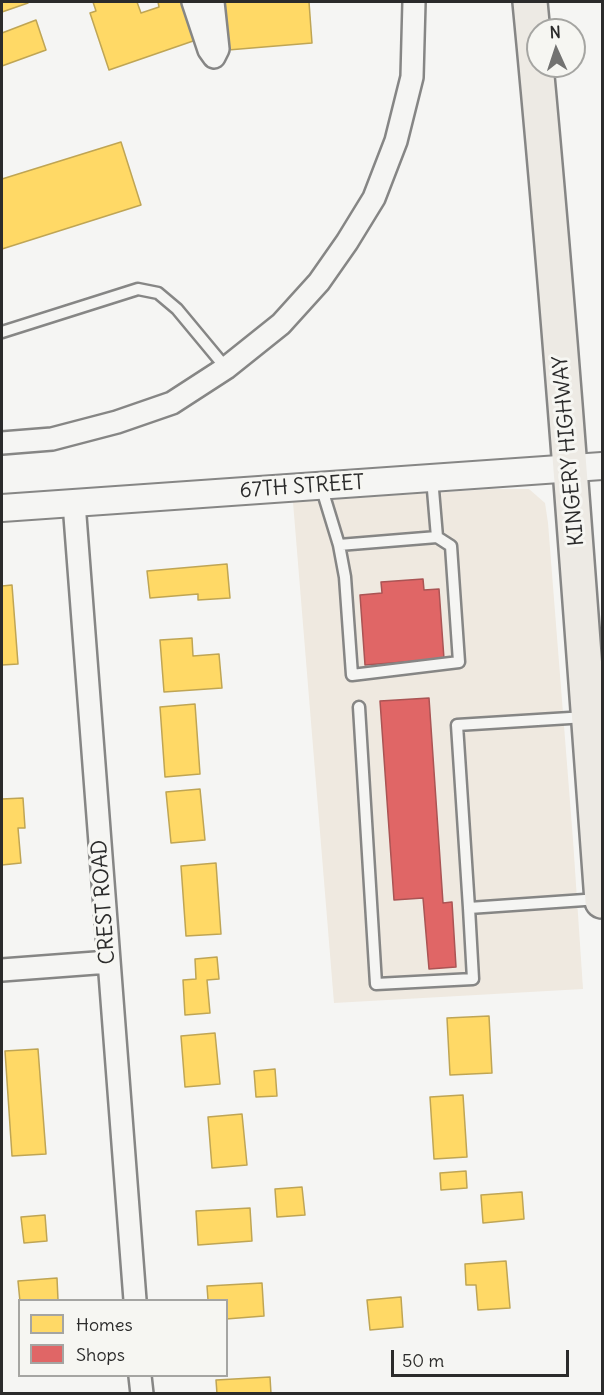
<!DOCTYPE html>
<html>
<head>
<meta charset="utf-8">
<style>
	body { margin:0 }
	#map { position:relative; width:604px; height:1395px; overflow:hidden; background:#f5f5f3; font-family:Delius,sans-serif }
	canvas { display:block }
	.frame { position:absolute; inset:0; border:3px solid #2b2b2b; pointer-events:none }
	.legend { position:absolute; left:18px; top:1299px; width:210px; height:78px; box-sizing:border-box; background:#f6f6f2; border:2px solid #a5a5a2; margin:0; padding:8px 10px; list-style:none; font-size:18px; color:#2b2b2b }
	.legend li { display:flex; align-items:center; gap:12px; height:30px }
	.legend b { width:30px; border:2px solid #a5a5a2 }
	.north { position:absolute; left:526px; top:18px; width:60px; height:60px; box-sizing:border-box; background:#f6f6f2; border:2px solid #a5a5a2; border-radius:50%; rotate:357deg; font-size:16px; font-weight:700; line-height:24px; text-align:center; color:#2b2b2b }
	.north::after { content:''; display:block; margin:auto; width:21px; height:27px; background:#727271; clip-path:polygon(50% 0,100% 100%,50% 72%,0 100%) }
	.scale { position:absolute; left:391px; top:1350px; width:178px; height:27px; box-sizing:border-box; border:3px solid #2b2b2b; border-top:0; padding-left:8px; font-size:18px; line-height:21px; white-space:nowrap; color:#2b2b2b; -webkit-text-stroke:4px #f6f6f2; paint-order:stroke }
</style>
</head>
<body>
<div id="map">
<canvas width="604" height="1395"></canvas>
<div class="frame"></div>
<ul class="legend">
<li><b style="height:16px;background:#ffd966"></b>Homes</li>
<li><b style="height:16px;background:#e06666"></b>Shops</li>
</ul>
<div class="north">N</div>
<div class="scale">50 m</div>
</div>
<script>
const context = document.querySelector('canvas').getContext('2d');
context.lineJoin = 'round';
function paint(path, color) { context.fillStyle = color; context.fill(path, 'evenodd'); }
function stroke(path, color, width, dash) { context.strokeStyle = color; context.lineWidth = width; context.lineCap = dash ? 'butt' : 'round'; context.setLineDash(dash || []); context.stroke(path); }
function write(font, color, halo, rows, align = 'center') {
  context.font = font + ' Delius,sans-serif'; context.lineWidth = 6; context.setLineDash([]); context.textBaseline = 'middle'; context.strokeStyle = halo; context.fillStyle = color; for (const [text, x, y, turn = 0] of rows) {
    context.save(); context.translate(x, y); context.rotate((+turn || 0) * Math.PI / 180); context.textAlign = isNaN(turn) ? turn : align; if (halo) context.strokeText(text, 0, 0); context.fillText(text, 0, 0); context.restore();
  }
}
const built = new Path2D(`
	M 492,489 L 529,489 L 545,503 L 548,523 L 573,840 L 583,989 L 334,1003 L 293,502 Z`);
const homes = new Path2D(`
	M 2,2 L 27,2 L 28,3 L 2,12 Z
	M 93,2 L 137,2 L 141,13 L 159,7 L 158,2 L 183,2 L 196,40 L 109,70 L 90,13 L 96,11 Z
	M 224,2 L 309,2 L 312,43 L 228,50 Z
	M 36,20 L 46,50 L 2,66 L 2,33 Z
	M 121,142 L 141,205 L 2,249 L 2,179 Z
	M 227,564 L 230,598 L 198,600 L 198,594 L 150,598 L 147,571 Z
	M 12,585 L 18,664 L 2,665 L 2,586 Z
	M 192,638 L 193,656 L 219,654 L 222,688 L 164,692 L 160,640 Z
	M 195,704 L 200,774 L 165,777 L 160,707 Z
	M 200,789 L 205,840 L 171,843 L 166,792 Z
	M 23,798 L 25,828 L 18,828 L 21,863 L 2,865 L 2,799 Z
	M 216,863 L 221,934 L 186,936 L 181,866 Z
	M 217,957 L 219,979 L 207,980 L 210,1013 L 185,1015 L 183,980 L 196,979 L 195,959 Z
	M 489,1016 L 492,1073 L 450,1075 L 447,1018 Z
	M 215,1033 L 220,1084 L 185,1087 L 181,1036 Z
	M 38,1049 L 46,1154 L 12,1156 L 5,1051 Z
	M 275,1069 L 277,1096 L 256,1097 L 254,1071 Z
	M 463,1095 L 467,1157 L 434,1159 L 430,1097 Z
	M 242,1114 L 247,1165 L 212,1168 L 208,1117 Z
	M 466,1171 L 467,1188 L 441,1190 L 440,1173 Z
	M 302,1187 L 305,1215 L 277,1217 L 275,1189 Z
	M 522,1192 L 524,1219 L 483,1223 L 481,1195 Z
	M 250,1208 L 252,1241 L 198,1245 L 196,1211 Z
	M 45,1215 L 47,1241 L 24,1243 L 21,1217 Z
	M 506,1261 L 510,1308 L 478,1310 L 476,1285 L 466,1285 L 465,1264 Z
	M 57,1278 L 58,1300 L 20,1302 L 18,1281 Z
	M 262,1283 L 264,1316 L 226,1319 L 226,1300 L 208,1300 L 207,1286 Z
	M 401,1297 L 403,1327 L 370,1330 L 367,1300 Z
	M 270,1377 L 271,1394 L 217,1394 L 216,1380 Z`);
const shops = new Path2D(`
	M 423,579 L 424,590 L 439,589 L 444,659 L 365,665 L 360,595 L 382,593 L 381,582 Z
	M 429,698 L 443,903 L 452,902 L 456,967 L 429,969 L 423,898 L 394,900 L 380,701 Z`);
const service = new Path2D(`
	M 2,332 L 138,289 L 158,293 L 177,309 L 226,368
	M 321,486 L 339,545 L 437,537 L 432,478
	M 339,545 L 345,577 L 352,675 L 459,662 L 451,546 L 437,537
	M 359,707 L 376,984 L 473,979 L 469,908
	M 586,717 L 457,725 L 469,908 L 599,899`);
const minor = new Path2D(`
	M 193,2 L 209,50 L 214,57 L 218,49 L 213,2
	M 2,443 L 52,439 L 117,422 L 172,403 L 226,368 L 281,324 L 319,282 L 347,242 L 374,198 L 396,141 L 412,77 L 414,2
	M 74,503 L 135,1300
	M 2,970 L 109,962
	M 140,1376 L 142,1394`);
const tertiary = new Path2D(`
	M 2,508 L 602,466`);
const trunk = new Path2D(`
	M 530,2 C 559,301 580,601 602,901`);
const streetNames = [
	["KINGERY HIGHWAY",569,451,-95],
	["67TH STREET",302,487,-4],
	["CREST ROAD",104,902,-94]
];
paint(built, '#efe9e0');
paint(homes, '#ffd966');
stroke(homes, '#bfa554', 1.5);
paint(shops, '#e06666');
stroke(shops, '#aa5454', 1.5);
stroke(service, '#868685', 15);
stroke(minor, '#868685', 26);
stroke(tertiary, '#868685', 30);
stroke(trunk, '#868685', 38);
stroke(service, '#f5f5f3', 10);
stroke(minor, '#f5f5f3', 21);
stroke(tertiary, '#f5f5f3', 26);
stroke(trunk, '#edeae4', 33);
write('21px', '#2b2b2b', '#f6f6f2', streetNames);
</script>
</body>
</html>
